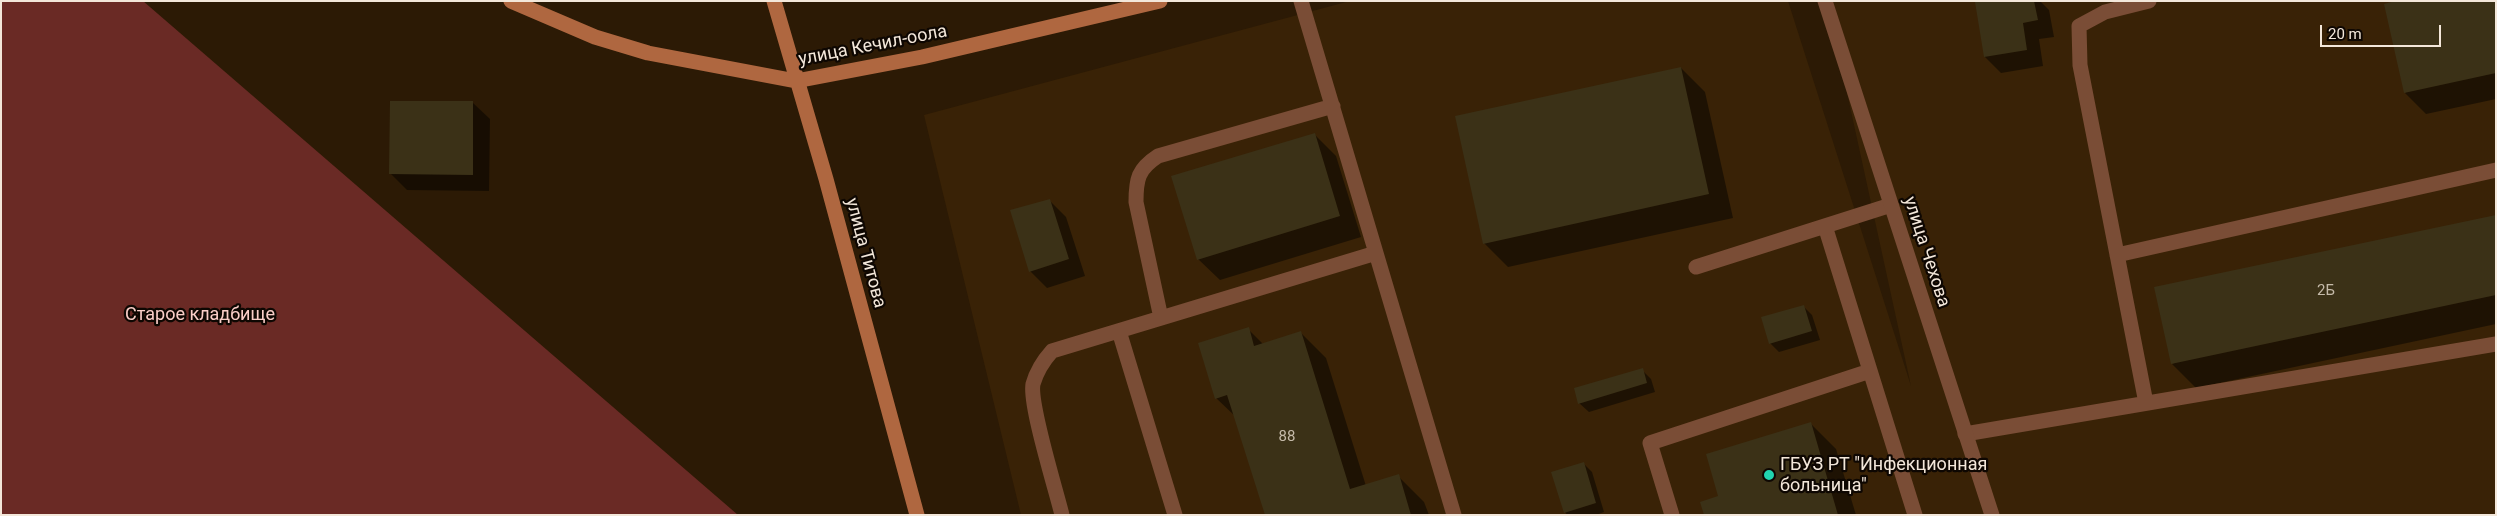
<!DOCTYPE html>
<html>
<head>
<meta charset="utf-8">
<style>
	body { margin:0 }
	#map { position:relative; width:2497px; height:516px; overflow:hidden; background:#2c1a05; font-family:Roboto,sans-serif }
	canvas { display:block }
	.frame { position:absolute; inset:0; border:2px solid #f3e7da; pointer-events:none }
	.scale { position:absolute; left:2320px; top:25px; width:121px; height:22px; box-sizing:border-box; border:2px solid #f3e7da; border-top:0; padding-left:6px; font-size:15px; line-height:18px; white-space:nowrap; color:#f3e7da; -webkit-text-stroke:4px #0e0702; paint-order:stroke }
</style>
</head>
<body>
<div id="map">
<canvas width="2497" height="516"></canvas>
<div class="frame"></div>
<div class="scale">20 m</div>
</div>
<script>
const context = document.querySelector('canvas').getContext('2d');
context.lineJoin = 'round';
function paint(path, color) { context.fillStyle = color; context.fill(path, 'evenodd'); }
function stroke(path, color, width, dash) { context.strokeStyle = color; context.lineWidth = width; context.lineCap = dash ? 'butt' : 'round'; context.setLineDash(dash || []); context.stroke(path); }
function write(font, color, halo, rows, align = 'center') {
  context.font = font + ' Roboto,sans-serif'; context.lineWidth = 4.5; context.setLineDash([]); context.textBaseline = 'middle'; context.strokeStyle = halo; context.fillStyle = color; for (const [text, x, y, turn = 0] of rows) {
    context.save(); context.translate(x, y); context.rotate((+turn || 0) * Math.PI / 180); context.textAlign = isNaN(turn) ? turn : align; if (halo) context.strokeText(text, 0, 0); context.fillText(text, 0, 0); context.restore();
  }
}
const built = new Path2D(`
	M 1350,1 L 1788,1 L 1911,386 L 1827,1 L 2496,1 L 2496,515 L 1021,515 L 924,115 Z`);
const green = new Path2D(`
	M 1,1 L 143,1 L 738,515 L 1,515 Z`);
const shadow = new Path2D(`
	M 1985,1 L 2040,1 L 2049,10 L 2054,37 L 2039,39 L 2043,66 L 2001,73 L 1985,57 L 1976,3 Z
	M 2496,1 L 2496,99 L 2426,114 L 2405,93 Z
	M 1681,68 L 1705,92 L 1733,218 L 1508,267 L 1484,243 Z
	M 473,103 L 490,119 L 489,191 L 407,190 L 390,173 Z
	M 1314,134 L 1336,156 L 1361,237 L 1220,280 L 1198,259 Z
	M 1049,200 L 1066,217 L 1085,276 L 1047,288 L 1030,271 Z
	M 2496,216 L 2496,324 L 2196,388 L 2172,364 Z
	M 1803,306 L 1812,315 L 1820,340 L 1779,352 L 1770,343 Z
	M 1248,329 L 1263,344 L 1300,332 L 1326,358 L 1366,486 L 1398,476 L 1424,502 L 1429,515 L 1266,515 L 1236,417 L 1216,398 Z
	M 1642,370 L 1651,379 L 1655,392 L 1589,412 L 1579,403 Z
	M 1810,423 L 1836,449 L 1856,515 L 1705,515 L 1720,497 Z
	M 1583,463 L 1592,472 L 1604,512 L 1596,515 L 1567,515 L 1565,512 Z`);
const building = new Path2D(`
	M 2034,1 L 2038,20 L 2023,23 L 2027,50 L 1984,57 L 1975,2 Z
	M 2395,1 L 2496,1 L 2496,73 L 2404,93 L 2384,4 Z
	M 1681,67 L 1709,194 L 1483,244 L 1455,116 Z
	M 390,101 L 473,101 L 473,175 L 389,174 Z
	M 1315,133 L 1340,216 L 1197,260 L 1171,176 Z
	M 1050,199 L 1069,259 L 1029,272 L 1010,210 Z
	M 2496,215 L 2496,295 L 2171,364 L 2154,287 Z
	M 1804,305 L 1812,331 L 1769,344 L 1761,317 Z
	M 1249,327 L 1254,346 L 1301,331 L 1350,489 L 1399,474 L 1411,515 L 1265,515 L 1227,395 L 1215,399 L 1198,343 Z
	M 1643,368 L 1647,383 L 1578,404 L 1574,388 Z
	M 1811,422 L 1838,515 L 1704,515 L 1700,502 L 1718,496 L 1706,454 Z
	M 1584,462 L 1596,503 L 1564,513 L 1551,472 Z`);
const lane = new Path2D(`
	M 1301,1 L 1454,515
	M 1825,226 L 1915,515
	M 2117,255 L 2496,170
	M 1696,267 L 1891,205
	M 1161,318 L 1136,202 C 1136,179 1138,169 1158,156 L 1333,106
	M 1119,331 L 1175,515
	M 2146,403 L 2080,65 L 2079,26 L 2105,12 L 2149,1
	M 1965,434 L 2496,344
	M 1062,515 C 1056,490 1029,404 1033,384 C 1037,370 1043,361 1052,351 L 1376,253
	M 1672,515 L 1650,443 L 1870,371`);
const street = new Path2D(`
	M 1825,1 L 1992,515`);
const secondary = new Path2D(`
	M 511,1 L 595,37 L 648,53 L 796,81 L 922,57 L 1160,1
	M 774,1 L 826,179 L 917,515`);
const markers = [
	[1769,475,6,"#21d5af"]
];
const numberNames = [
	["2Б",2326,291],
	["88",1287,437]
];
const streetNames = [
	["улица Кечил-оола",873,46,-11],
	["улица Чехова",1926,252,72],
	["улица Титова",865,253,75]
];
const parkNames = [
	["Старое кладбище",200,315]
];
const poiNames = [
	["ГБУЗ РТ \"Инфекционная",1780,465],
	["больница\"",1780,486]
];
paint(built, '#392206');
paint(green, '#6a2a25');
paint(shadow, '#0007');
paint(building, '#3b3117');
stroke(lane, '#7a4d36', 15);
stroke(street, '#7a4d36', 15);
stroke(secondary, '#af6740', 15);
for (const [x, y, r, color] of markers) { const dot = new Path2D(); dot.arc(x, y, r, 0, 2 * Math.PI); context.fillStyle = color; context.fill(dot); stroke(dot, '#0e0702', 2); }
write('15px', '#c5baa9', null, numberNames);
write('18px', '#f3e7da', '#0e0702', streetNames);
write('18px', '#facec8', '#0e0702', parkNames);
write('18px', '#f3e7da', '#0e0702', poiNames, 'left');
</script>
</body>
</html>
